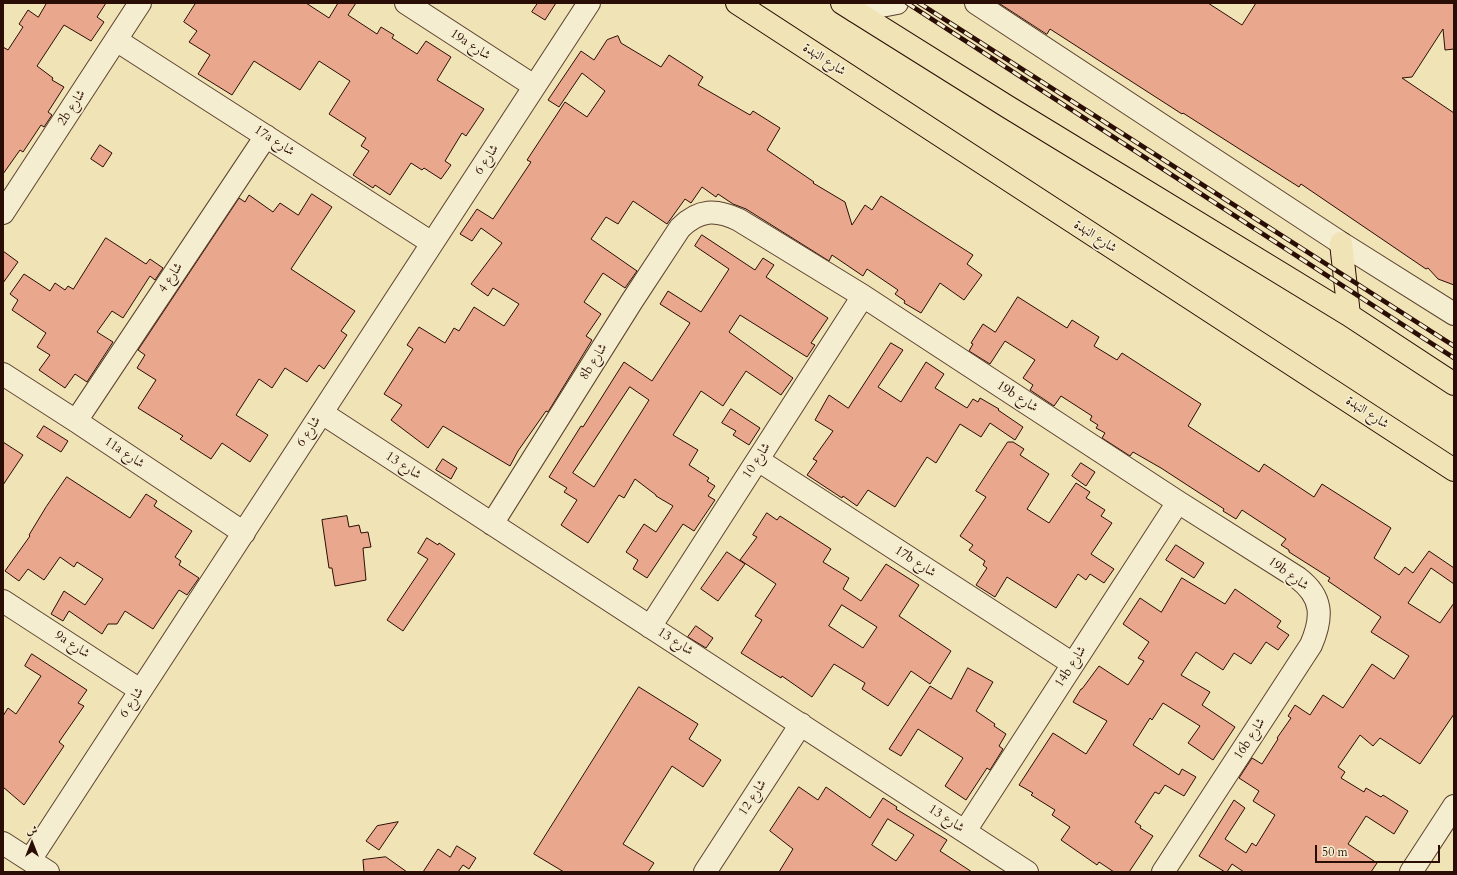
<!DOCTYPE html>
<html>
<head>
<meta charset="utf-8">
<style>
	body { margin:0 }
	#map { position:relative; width:1457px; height:875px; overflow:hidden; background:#f0e3b5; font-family:Cardo,Amiri,serif }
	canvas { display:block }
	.frame { position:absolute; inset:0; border:4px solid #2a0d04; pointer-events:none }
	.north { position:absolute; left:12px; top:823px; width:40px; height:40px; -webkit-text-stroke:3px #f5edcf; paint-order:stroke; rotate:0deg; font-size:11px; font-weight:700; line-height:16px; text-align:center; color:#2a0d04 }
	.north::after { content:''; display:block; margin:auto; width:14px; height:18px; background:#2a0d04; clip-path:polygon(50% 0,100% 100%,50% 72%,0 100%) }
	.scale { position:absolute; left:1315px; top:845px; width:125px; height:18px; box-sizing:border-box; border:2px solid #2a0d04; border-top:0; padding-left:5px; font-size:12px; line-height:14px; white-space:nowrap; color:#2a0d04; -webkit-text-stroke:3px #f5edcf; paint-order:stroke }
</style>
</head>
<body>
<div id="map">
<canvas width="1457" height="875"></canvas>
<div class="frame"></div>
<div class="north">ش</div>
<div class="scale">50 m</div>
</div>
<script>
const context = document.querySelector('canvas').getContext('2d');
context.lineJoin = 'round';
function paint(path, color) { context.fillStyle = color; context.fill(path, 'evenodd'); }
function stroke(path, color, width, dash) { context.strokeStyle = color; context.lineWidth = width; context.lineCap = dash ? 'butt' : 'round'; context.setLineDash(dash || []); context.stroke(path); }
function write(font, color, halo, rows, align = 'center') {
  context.font = font + ' Cardo,Amiri,serif'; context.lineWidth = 3.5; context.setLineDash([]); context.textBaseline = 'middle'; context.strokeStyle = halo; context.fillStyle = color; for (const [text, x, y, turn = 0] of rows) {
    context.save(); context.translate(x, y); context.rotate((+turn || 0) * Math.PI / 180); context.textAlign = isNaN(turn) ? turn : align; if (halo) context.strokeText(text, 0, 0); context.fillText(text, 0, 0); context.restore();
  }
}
const building = new Path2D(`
	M 47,3 L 106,3 L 97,17 L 104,22 L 91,41 L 64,25 L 37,66 L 53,78 L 52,80 L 64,87 L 48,112 L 52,115 L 44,127 L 41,125 L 23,152 L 20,150 L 3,174 L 3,47 L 8,50 L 23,27 L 19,24 L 28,10 L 38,17 Z
	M 196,3 L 306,3 L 329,18 L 338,3 L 356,3 L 348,15 L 377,34 L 381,27 L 394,35 L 392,38 L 417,54 L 426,41 L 451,57 L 437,80 L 484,109 L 466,136 L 462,133 L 445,161 L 451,165 L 441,179 L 424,168 L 422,170 L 411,163 L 390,195 L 375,185 L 373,188 L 353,175 L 369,151 L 361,146 L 366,138 L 329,114 L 350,81 L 319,61 L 300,90 L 254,61 L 232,95 L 198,74 L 210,55 L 189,42 L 197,31 L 184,22 Z
	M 538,3 L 556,3 L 545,20 L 532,12 Z
	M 999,3 L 1208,3 L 1242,25 L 1256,3 L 1454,3 L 1454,49 L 1445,50 L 1443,29 L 1412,77 L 1402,78 L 1454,113 L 1454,285 L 1438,279 L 1428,268 L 1426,269 L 1301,184 L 1299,187 L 1183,113 L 1182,114 L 1050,29 L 1047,34 Z
	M 618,36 L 621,43 L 661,67 L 669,55 L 703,77 L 698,85 L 750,115 L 753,111 L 780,128 L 767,150 L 814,182 L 813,183 L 845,202 L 852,225 L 865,205 L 872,210 L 881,196 L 973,255 L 967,264 L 982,275 L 964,300 L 940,283 L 921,313 L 904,303 L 905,301 L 895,294 L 898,290 L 867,269 L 863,276 L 832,255 L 829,261 L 746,209 L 733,204 L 718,194 L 716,197 L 702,187 L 691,203 L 685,199 L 667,224 L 633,201 L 618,224 L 606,217 L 591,239 L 637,271 L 625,288 L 603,273 L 584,302 L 601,314 L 586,336 L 592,340 L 548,412 L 546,411 L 518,451 L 510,466 L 443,426 L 428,448 L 391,420 L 402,405 L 384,394 L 413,349 L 407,345 L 419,327 L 445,343 L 454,328 L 459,331 L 474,307 L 504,326 L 519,304 L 493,288 L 488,296 L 471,284 L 502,243 L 481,228 L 472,241 L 460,234 L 477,209 L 493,219 L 531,162 L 527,160 L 565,102 L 587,117 L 605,91 L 582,73 L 559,107 L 548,100 L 581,51 L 594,60 L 607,40 Z
	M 100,145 L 112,153 L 103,167 L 91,159 Z
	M 312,194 L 332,207 L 291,269 L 355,311 L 341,331 L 347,335 L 324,369 L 319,365 L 307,382 L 285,368 L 272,388 L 259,379 L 236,415 L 268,435 L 250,462 L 222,443 L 211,459 L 180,439 L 183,436 L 138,408 L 156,380 L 137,368 L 145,355 L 138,350 L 239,198 L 245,202 L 249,195 L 273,212 L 280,203 L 298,215 Z
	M 702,235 L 755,270 L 763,258 L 774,265 L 766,277 L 828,318 L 811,343 L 815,345 L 807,357 L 740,315 L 729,332 L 793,378 L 781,395 L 746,371 L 723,406 L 701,391 L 673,435 L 698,450 L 689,465 L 709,478 L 707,481 L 715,486 L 708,496 L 715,500 L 694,531 L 683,524 L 647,578 L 633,569 L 638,560 L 626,552 L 644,524 L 656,532 L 673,506 L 656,496 L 656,495 L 635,479 L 624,498 L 619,495 L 588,543 L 561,525 L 577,500 L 564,492 L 567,488 L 549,477 L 581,426 L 583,427 L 624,362 L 652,381 L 690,323 L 660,304 L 668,291 L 701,312 L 729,269 L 695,246 ZM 630,387 L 649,400 L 594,487 L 573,473 Z
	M 106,238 L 146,264 L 150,259 L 163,268 L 155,280 L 150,276 L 123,318 L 112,311 L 97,332 L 113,342 L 87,382 L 75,374 L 65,388 L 39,370 L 50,355 L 37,347 L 46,333 L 12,310 L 18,300 L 10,294 L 24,274 L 50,291 L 55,283 L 65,290 L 68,286 L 73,289 Z
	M 3,251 L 18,262 L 3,283 Z
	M 1018,297 L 1067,328 L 1072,320 L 1099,337 L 1094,346 L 1117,360 L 1122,353 L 1201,404 L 1188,426 L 1259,472 L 1264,464 L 1314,497 L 1322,484 L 1391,528 L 1374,558 L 1399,575 L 1405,567 L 1413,573 L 1429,551 L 1454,568 L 1454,584 L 1431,568 L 1408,603 L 1440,623 L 1454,603 L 1454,714 L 1420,764 L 1380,738 L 1373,746 L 1360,735 L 1338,767 L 1345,772 L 1341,778 L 1364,792 L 1366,788 L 1381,797 L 1383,795 L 1408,811 L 1394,834 L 1366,816 L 1348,844 L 1377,863 L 1371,872 L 1244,872 L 1232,864 L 1227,872 L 1225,872 L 1199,856 L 1234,800 L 1245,808 L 1225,839 L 1246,853 L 1252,843 L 1256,846 L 1275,815 L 1253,801 L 1259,791 L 1239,778 L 1252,758 L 1262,764 L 1278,739 L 1277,738 L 1291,718 L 1288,716 L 1295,705 L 1310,715 L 1323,695 L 1343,708 L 1372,664 L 1394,679 L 1409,656 L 1371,632 L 1381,617 L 1328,581 L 1330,578 L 1289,552 L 1289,550 L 1281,545 L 1286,539 L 1242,510 L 1236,519 L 1223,511 L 1224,509 L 1161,468 L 1133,452 L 1130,456 L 1102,438 L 1105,433 L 1096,428 L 1098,425 L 1090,420 L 1092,416 L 1061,396 L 1054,406 L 1030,390 L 1033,385 L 1023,378 L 1035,360 L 1005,341 L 990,364 L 969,351 L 973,344 L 971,343 L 983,324 L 995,332 Z
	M 891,343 L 903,350 L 878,387 L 901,402 L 926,362 L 944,374 L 935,388 L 967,408 L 973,399 L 978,402 L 980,398 L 999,409 L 998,410 L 1023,427 L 1015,440 L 990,423 L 981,437 L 960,424 L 936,463 L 927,457 L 895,507 L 868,490 L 857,506 L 843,496 L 842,498 L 807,475 L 817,461 L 813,459 L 833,431 L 815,420 L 829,395 L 848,408 Z
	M 731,409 L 760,428 L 749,445 L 733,435 L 736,431 L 722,423 Z
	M 44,426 L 68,441 L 61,452 L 37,437 Z
	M 3,442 L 23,455 L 3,485 Z
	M 1008,442 L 1013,442 L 1024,449 L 1020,455 L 1049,474 L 1027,509 L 1049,523 L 1076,483 L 1090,492 L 1086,498 L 1105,510 L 1101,516 L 1112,523 L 1091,554 L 1114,569 L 1104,583 L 1090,574 L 1086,580 L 1078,574 L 1056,608 L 1007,577 L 995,597 L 976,585 L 987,568 L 983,565 L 985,561 L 969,550 L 973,545 L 960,536 L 986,497 L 976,491 Z
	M 443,459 L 457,468 L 451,479 L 436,470 Z
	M 1081,463 L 1095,472 L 1086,486 L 1072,476 Z
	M 67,477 L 130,518 L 146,494 L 157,501 L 154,506 L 192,531 L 175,557 L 181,561 L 179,565 L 199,578 L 187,595 L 179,590 L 153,629 L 125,611 L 117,624 L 108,624 L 102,634 L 69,611 L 63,621 L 51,614 L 64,591 L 85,605 L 103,579 L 77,562 L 74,567 L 60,557 L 44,580 L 28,569 L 19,581 L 5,571 L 30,536 L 29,535 L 46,507 Z
	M 767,513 L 777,520 L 780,516 L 831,549 L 823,562 L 849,578 L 843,589 L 861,601 L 886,564 L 919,585 L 899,616 L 951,651 L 930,684 L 911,671 L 888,706 L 862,689 L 865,683 L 834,664 L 812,697 L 782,676 L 781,678 L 741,653 L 762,620 L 755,616 L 776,584 L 740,560 L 757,537 L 753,535 ZM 842,605 L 877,627 L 863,648 L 829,626 Z
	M 347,516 L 349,527 L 359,525 L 361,533 L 368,532 L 371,547 L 363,548 L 366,580 L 335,586 L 332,568 L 329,568 L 322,520 Z
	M 427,538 L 438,545 L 439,543 L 455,554 L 403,631 L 387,620 L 428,559 L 418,553 Z
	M 1176,545 L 1204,563 L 1194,578 L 1166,560 Z
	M 727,552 L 745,564 L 718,601 L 701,589 Z
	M 1182,578 L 1225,604 L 1235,589 L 1281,621 L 1277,627 L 1289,635 L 1278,650 L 1266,642 L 1251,664 L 1234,653 L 1223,670 L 1196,652 L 1181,675 L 1210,692 L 1202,705 L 1235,727 L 1213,760 L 1188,743 L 1200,726 L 1163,703 L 1152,720 L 1150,718 L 1133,745 L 1179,775 L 1182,769 L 1196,777 L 1184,796 L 1165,785 L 1159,794 L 1155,792 L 1135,822 L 1141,826 L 1140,828 L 1153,836 L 1129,872 L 1114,872 L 1099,862 L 1097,865 L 1061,840 L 1070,827 L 1052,815 L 1055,810 L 1031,795 L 1033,793 L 1019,785 L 1053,733 L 1086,754 L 1107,721 L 1073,702 L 1081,689 L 1082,689 L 1099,666 L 1128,685 L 1144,661 L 1138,658 L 1149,642 L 1123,624 L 1140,598 L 1161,612 Z
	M 696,626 L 713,638 L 706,648 L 688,637 Z
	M 32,654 L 87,690 L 78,703 L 84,706 L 59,742 L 64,746 L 24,805 L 3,787 L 3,716 L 8,708 L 16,714 L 41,676 L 25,666 Z
	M 968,668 L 993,682 L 976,711 L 995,724 L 994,726 L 1006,734 L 999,746 L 1003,749 L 990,770 L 987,768 L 966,800 L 945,786 L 963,758 L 918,729 L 901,756 L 889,749 L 930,686 L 951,699 Z
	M 639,687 L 698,724 L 689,739 L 721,760 L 703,787 L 672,766 L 623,844 L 654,863 L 648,872 L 564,872 L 534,854 Z
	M 799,787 L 818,800 L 826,787 L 870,818 L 883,798 L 897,807 L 896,809 L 947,840 L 940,851 L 972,872 L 779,872 L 793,849 L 770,831 ZM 888,819 L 914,835 L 896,861 L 872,845 Z
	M 398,822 L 379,850 L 366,841 L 377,826 Z
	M 457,846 L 476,858 L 469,869 L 463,865 L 458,872 L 423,872 L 438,849 L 450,857 Z
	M 386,857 L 407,872 L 364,872 L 363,860 Z`);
const minor = new Path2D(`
	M 406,3 L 534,86
	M 976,3 L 1341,243 L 1454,314
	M 855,11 L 897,3
	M 116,40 L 432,243
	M 3,213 L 140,3
	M 3,374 L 76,421 L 244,533
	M 322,413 L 1027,872
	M 76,421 L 266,136
	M 758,460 L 1073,664
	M 492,524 L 632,301 L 680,228 C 699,209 716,209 739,220 L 863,296 L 1178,502 L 1298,578 C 1323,597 1323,617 1311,645 L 1163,872
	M 3,601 L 140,690
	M 650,627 L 863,296
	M 965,831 L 1178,502
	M 3,843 L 48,872
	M 30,860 L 589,3
	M 705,872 L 801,724
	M 1411,872 L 1454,806`);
const major = new Path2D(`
	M 737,3 L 1454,470
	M 842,3 L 1008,107 L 1349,315 L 1454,384
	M 1341,243 L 1349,315`);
const rail = new Path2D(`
	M 907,3 L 1454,358
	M 919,3 L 1454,346`);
const streetNames = [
	["19a شارع",470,45,33],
	["شارع النهدة",824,60,33],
	["2b شارع",72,108,-57],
	["17a شارع",274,141,33],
	["شارع 6",487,160,-57],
	["شارع النهدة",1095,237,33],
	["شارع 4",171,278,-56],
	["8b شارع",594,362,-58],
	["19b شارع",1017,397,33],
	["شارع النهدة",1367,413,33],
	["شارع 6",309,432,-57],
	["11a شارع",124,453,34],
	["شارع 10",757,461,-57],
	["شارع 13",403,466,33],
	["17b شارع",915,562,33],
	["19b شارع",1288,574,36],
	["شارع 13",675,642,33],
	["9a شارع",72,645,33],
	["14b شارع",1071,667,-57],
	["شارع 6",132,703,-57],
	["16b شارع",1250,739,-57],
	["شارع 12",753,798,-57],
	["شارع 13",946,819,33]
];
paint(building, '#e9a88e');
stroke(building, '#2a0d04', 1);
stroke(minor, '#5c4230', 24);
stroke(major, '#2a0d04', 24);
stroke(minor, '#f5edcf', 22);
stroke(major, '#f0e3b5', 22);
stroke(rail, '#2a0d04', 4.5);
stroke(rail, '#f5edcf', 3, [9]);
write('13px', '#2a0d04', '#f5edcf', streetNames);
</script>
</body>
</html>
